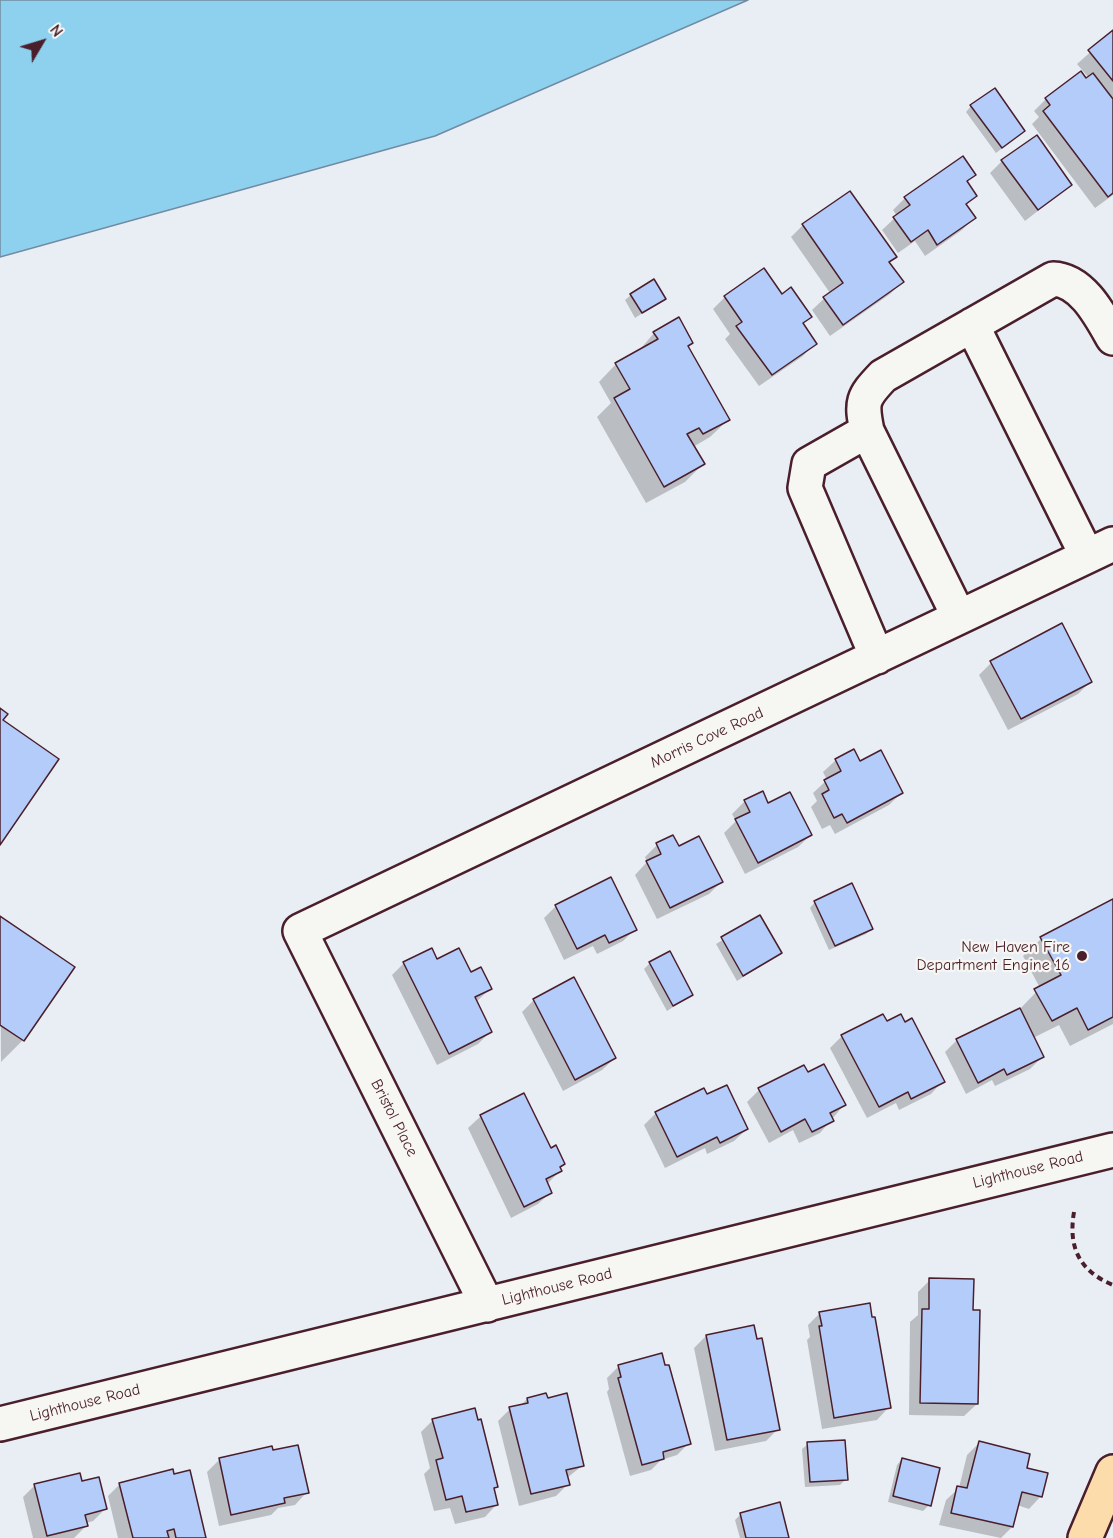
<!DOCTYPE html>
<html>
<head>
<meta charset="utf-8">
<style>
	body { margin:0 }
	#map { position:relative; width:1113px; height:1538px; overflow:hidden; background:#e9eef4; font-family:"Comic Neue",sans-serif }
	canvas { display:block }
	.north { position:absolute; left:12px; top:12px; width:60px; height:60px; -webkit-text-stroke:4px #f6f6f2; paint-order:stroke; rotate:52deg; font-size:16px; font-weight:700; line-height:24px; text-align:center; color:#4a1f2b }
	.north::after { content:''; display:block; margin:auto; width:21px; height:27px; background:#4a1f2b; clip-path:polygon(50% 0,100% 100%,50% 72%,0 100%) }
</style>
</head>
<body>
<div id="map">
<canvas width="1113" height="1538"></canvas>
<div class="north">N</div>
</div>
<script>
const context = document.querySelector('canvas').getContext('2d');
context.lineJoin = 'round';
function paint(path, color) { context.fillStyle = color; context.fill(path, 'evenodd'); }
function stroke(path, color, width, dash) { context.strokeStyle = color; context.lineWidth = width; context.lineCap = dash ? 'butt' : 'round'; context.setLineDash(dash || []); context.stroke(path); }
function write(font, color, halo, rows, align = 'center') {
  context.font = font + ' "Comic Neue",sans-serif'; context.lineWidth = 4.5; context.setLineDash([]); context.textBaseline = 'middle'; context.strokeStyle = halo; context.fillStyle = color; for (const [text, x, y, turn = 0] of rows) {
    context.save(); context.translate(x, y); context.rotate((+turn || 0) * Math.PI / 180); context.textAlign = isNaN(turn) ? turn : align; if (halo) context.strokeText(text, 0, 0); context.fillText(text, 0, 0); context.restore();
  }
}
const water = new Path2D(`
	M 0,0 L 748,0 L 435,136 L 0,257 Z`);
const shadow = new Path2D(`
	M 1113,32 L 1113,195 L 1095,208 L 1032,124 L 1039,117 L 1034,111 L 1046,99 L 1081,73 L 1086,80 L 1089,78 L 1077,64 Z
	M 971,106 L 1024,131 L 996,153 L 966,112 Z
	M 1002,161 L 1071,185 L 1025,221 L 990,173 Z
	M 974,175 L 966,183 L 975,196 L 965,206 L 974,218 L 962,230 L 925,256 L 915,241 L 898,253 L 882,230 L 897,216 L 893,210 L 905,198 Z
	M 803,225 L 895,257 L 888,263 L 902,282 L 890,294 L 830,336 L 812,310 L 830,293 L 791,237 Z
	M 631,295 L 664,299 L 635,318 L 625,300 Z
	M 781,296 L 810,317 L 802,325 L 815,343 L 803,356 L 759,386 L 725,339 L 730,334 L 713,309 L 725,297 Z
	M 678,319 L 687,347 L 728,420 L 710,437 L 693,447 L 703,464 L 685,482 L 646,503 L 597,417 L 611,403 L 599,382 L 616,364 L 637,353 L 654,333 Z
	M 991,663 L 1090,682 L 1078,694 L 1008,730 L 979,675 Z
	M 853,751 L 859,763 L 901,793 L 889,805 L 835,834 L 830,825 L 822,829 L 811,807 L 817,801 L 813,793 L 827,780 L 823,772 L 836,760 Z
	M 762,793 L 768,805 L 811,835 L 798,847 L 745,874 L 724,833 L 736,821 L 732,814 L 744,802 Z
	M 673,837 L 678,848 L 721,882 L 709,894 L 657,919 L 635,875 L 647,862 L 645,857 L 657,845 Z
	M 1113,901 L 1113,1024 L 1070,1046 L 1059,1025 L 1033,1038 L 1042,1057 L 1030,1069 L 995,1086 L 992,1080 L 966,1094 L 945,1052 L 957,1040 L 1019,1010 L 1040,988 L 1023,956 L 1041,939 Z
	M 815,902 L 872,928 L 866,934 L 829,950 L 810,908 Z
	M 556,906 L 635,929 L 623,941 L 597,954 L 593,946 L 564,960 L 544,918 Z
	M 760,917 L 780,953 L 737,981 L 716,944 Z
	M 0,918 L 73,968 L 23,1040 L 1,1062 Z
	M 436,961 L 470,974 L 490,989 L 476,1002 L 490,1032 L 478,1044 L 437,1065 L 392,975 L 404,963 Z
	M 650,963 L 691,995 L 667,1011 L 644,969 Z
	M 534,1000 L 615,1058 L 602,1070 L 563,1091 L 522,1012 Z
	M 842,1036 L 943,1081 L 931,1094 L 899,1110 L 896,1103 L 867,1118 L 830,1048 Z
	M 803,1067 L 807,1074 L 844,1105 L 820,1133 L 799,1143 L 793,1130 L 769,1143 L 747,1102 L 759,1090 Z
	M 524,1095 L 560,1171 L 547,1184 L 551,1192 L 538,1204 L 511,1218 L 468,1128 L 481,1116 Z
	M 707,1096 L 747,1129 L 734,1141 L 707,1154 L 705,1148 L 665,1168 L 644,1125 L 656,1113 Z
	M 930,1280 L 972,1312 L 977,1404 L 964,1416 L 909,1415 L 910,1322 L 918,1315 L 918,1292 Z
	M 820,1313 L 889,1407 L 877,1420 L 822,1429 L 807,1340 L 810,1337 L 808,1325 Z
	M 706,1336 L 756,1341 L 778,1429 L 766,1441 L 715,1451 L 694,1348 Z
	M 619,1366 L 689,1443 L 677,1455 L 661,1460 L 651,1470 L 630,1476 L 607,1392 L 609,1389 L 607,1378 Z
	M 527,1399 L 583,1465 L 567,1478 L 568,1484 L 556,1496 L 519,1506 L 498,1421 L 510,1409 L 520,1406 Z
	M 433,1420 L 496,1487 L 493,1490 L 497,1504 L 485,1517 L 455,1524 L 450,1508 L 434,1511 L 424,1474 L 430,1468 L 421,1432 Z
	M 979,1443 L 1025,1469 L 1041,1496 L 1029,1509 L 1017,1505 L 1012,1527 L 1001,1538 L 939,1525 L 946,1500 L 959,1488 L 967,1455 Z
	M 808,1444 L 846,1479 L 840,1485 L 805,1487 L 802,1449 Z
	M 220,1459 L 307,1492 L 295,1505 L 278,1508 L 271,1515 L 219,1526 L 207,1472 Z
	M 902,1459 L 929,1505 L 923,1511 L 888,1502 L 897,1465 Z
	M 81,1482 L 105,1509 L 93,1521 L 86,1523 L 86,1526 L 74,1538 L 33,1538 L 23,1497 L 35,1485 Z
	M 120,1484 L 204,1538 L 118,1538 L 108,1496 Z
	M 741,1514 L 788,1538 L 740,1538 L 735,1520 Z`);
const building = new Path2D(`
	M 1113,30 L 1113,81 L 1088,50 Z
	M 1081,71 L 1086,78 L 1093,73 L 1113,99 L 1113,193 L 1108,197 L 1043,111 L 1050,105 L 1045,98 Z
	M 995,88 L 1025,131 L 1002,148 L 970,105 Z
	M 1037,135 L 1072,185 L 1038,210 L 1001,160 Z
	M 963,156 L 976,175 L 967,181 L 977,196 L 966,204 L 976,218 L 937,245 L 928,230 L 911,242 L 893,217 L 910,205 L 904,197 Z
	M 850,191 L 897,257 L 889,262 L 904,282 L 843,325 L 823,297 L 843,283 L 802,224 Z
	M 764,268 L 782,294 L 791,287 L 812,317 L 803,323 L 817,344 L 772,375 L 736,326 L 742,322 L 724,296 Z
	M 654,279 L 666,299 L 642,313 L 630,294 Z
	M 679,317 L 693,343 L 688,346 L 730,420 L 703,434 L 699,428 L 687,434 L 705,464 L 664,487 L 614,398 L 630,389 L 615,363 L 658,339 L 653,332 Z
	M 1062,623 L 1092,682 L 1021,719 L 990,661 Z
	M 0,708 L 8,714 L 3,720 L 59,759 L 0,845 Z
	M 854,749 L 860,761 L 881,750 L 903,793 L 847,823 L 842,814 L 834,818 L 822,794 L 829,790 L 824,780 L 841,771 L 835,759 Z
	M 763,791 L 768,803 L 790,792 L 812,835 L 758,863 L 735,819 L 750,812 L 744,800 Z
	M 673,835 L 679,846 L 699,836 L 723,882 L 670,908 L 646,861 L 661,854 L 656,843 Z
	M 611,877 L 637,930 L 609,943 L 605,935 L 577,949 L 555,905 Z
	M 852,883 L 873,929 L 835,946 L 814,901 Z
	M 1113,899 L 1113,1017 L 1088,1030 L 1077,1008 L 1052,1021 L 1034,989 L 1061,975 L 1040,937 Z
	M 760,915 L 782,953 L 743,976 L 721,937 Z
	M 0,916 L 75,967 L 24,1041 L 0,1025 Z
	M 432,948 L 437,959 L 459,948 L 471,972 L 481,967 L 492,989 L 475,997 L 492,1032 L 449,1054 L 403,962 Z
	M 670,951 L 693,995 L 673,1006 L 649,962 Z
	M 574,977 L 616,1058 L 575,1080 L 533,999 Z
	M 1020,1008 L 1044,1057 L 1007,1075 L 1004,1069 L 978,1083 L 956,1039 Z
	M 883,1014 L 887,1021 L 901,1014 L 905,1022 L 912,1018 L 945,1082 L 911,1099 L 908,1092 L 879,1107 L 841,1035 Z
	M 824,1064 L 846,1105 L 830,1113 L 834,1121 L 812,1132 L 805,1119 L 781,1132 L 758,1088 L 804,1065 L 808,1072 Z
	M 727,1085 L 748,1129 L 720,1143 L 717,1137 L 677,1157 L 655,1112 L 704,1088 L 707,1094 Z
	M 524,1093 L 551,1148 L 556,1145 L 565,1164 L 560,1167 L 562,1171 L 546,1179 L 552,1193 L 524,1207 L 480,1115 Z
	M 929,1278 L 974,1279 L 973,1310 L 980,1310 L 978,1404 L 920,1403 L 922,1309 L 929,1309 Z
	M 870,1303 L 872,1317 L 875,1317 L 891,1408 L 834,1418 L 819,1326 L 822,1326 L 819,1312 Z
	M 754,1325 L 757,1339 L 762,1338 L 780,1430 L 727,1440 L 706,1335 Z
	M 662,1353 L 665,1365 L 669,1365 L 691,1444 L 663,1452 L 664,1459 L 642,1465 L 618,1378 L 621,1377 L 618,1365 Z
	M 546,1393 L 548,1398 L 567,1393 L 584,1466 L 566,1470 L 570,1485 L 531,1494 L 509,1407 L 528,1403 L 527,1398 Z
	M 475,1408 L 478,1420 L 481,1419 L 498,1487 L 494,1488 L 498,1505 L 466,1512 L 462,1496 L 446,1500 L 436,1460 L 443,1458 L 432,1419 Z
	M 845,1440 L 848,1480 L 810,1482 L 807,1442 Z
	M 979,1441 L 1030,1454 L 1027,1468 L 1048,1473 L 1042,1497 L 1022,1492 L 1013,1527 L 951,1513 L 957,1486 L 967,1488 Z
	M 298,1445 L 309,1493 L 284,1498 L 285,1503 L 231,1515 L 219,1458 L 272,1446 L 273,1450 Z
	M 902,1458 L 940,1468 L 931,1506 L 893,1496 Z
	M 173,1469 L 174,1474 L 190,1470 L 206,1538 L 176,1538 L 174,1529 L 167,1531 L 169,1538 L 133,1538 L 119,1483 Z
	M 80,1473 L 82,1481 L 99,1477 L 107,1509 L 85,1515 L 88,1526 L 47,1536 L 34,1484 Z
	M 780,1502 L 789,1538 L 746,1538 L 740,1513 Z`);
const path = new Path2D(`
	M 1074,1212 C 1068,1247 1079,1271 1113,1285`);
const minor = new Path2D(`
	M 972,325 L 1087,556
	M 867,431 L 959,617
	M 877,657 L 805,488 L 809,464 L 867,431 C 861,402 862,398 883,376 L 1053,279 C 1082,280 1100,315 1113,338
	M 487,1305 L 300,931 L 1113,544
	M 0,1424 L 1113,1150`);
const major = new Path2D(`
	M 1085,1538 L 1113,1472`);
const markers = [
	[1082,956,6,"#4a1f2b"]
];
const streetNames = [
	["Morris Cove Road",707,738,-25],
	["Bristol Place",394,1118,63],
	["Lighthouse Road",1028,1170,-14],
	["Lighthouse Road",557,1287,-14],
	["Lighthouse Road",85,1403,-14]
];
const poiNames = [
	["New Haven Fire",1070,947],
	["Department Engine 16",1070,965]
];
paint(water, '#8dd1ef');
stroke(water, '#728aa1', 1.5);
paint(shadow, '#0003');
paint(building, '#b4ccfa');
stroke(building, '#4a1f2b', 1.5);
stroke(minor, '#4a1f2b', 38);
stroke(major, '#4a1f2b', 38);
stroke(path, '#4a1f2b', 4, [6, 4.5]);
stroke(minor, '#f6f6f2', 33);
stroke(major, '#fddcac', 33);
for (const [x, y, r, color] of markers) { const dot = new Path2D(); dot.arc(x, y, r, 0, 2 * Math.PI); context.fillStyle = color; context.fill(dot); stroke(dot, '#f6f6f2', 2); }
write('16px', '#4a1f2b', '#f6f6f2', streetNames);
write('16px', '#4a1f2b', '#f6f6f2', poiNames, 'right');
</script>
</body>
</html>
